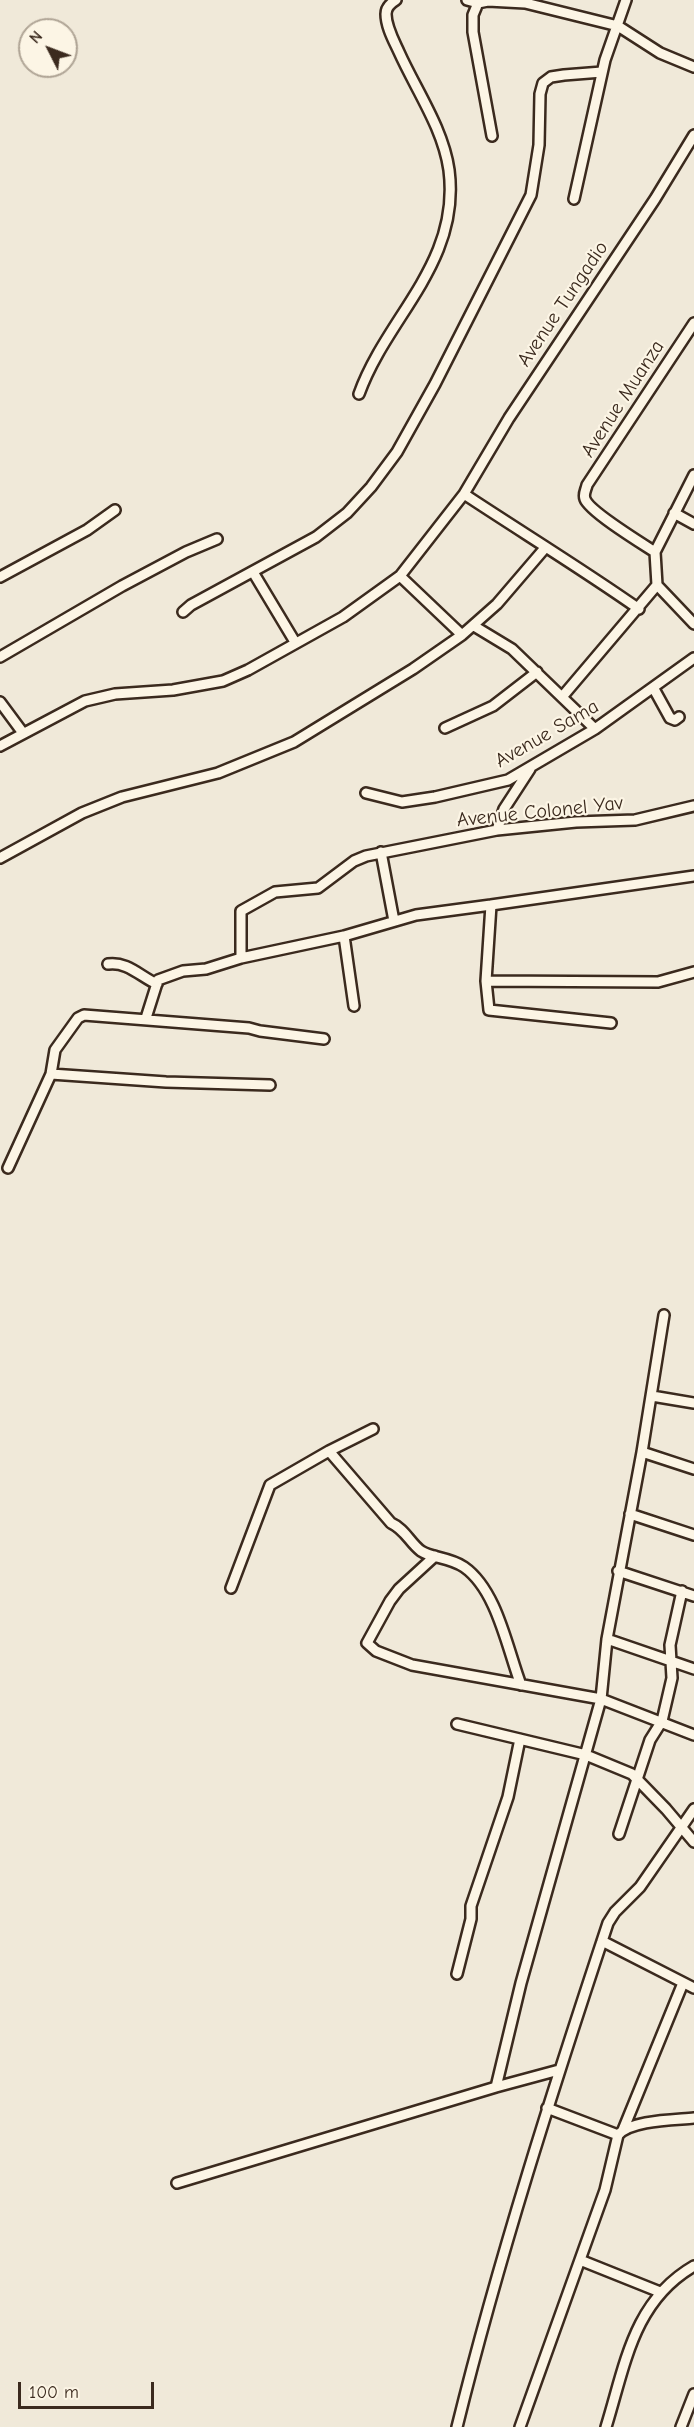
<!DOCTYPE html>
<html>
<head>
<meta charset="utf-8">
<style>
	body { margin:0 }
	#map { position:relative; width:694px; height:2427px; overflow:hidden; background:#f0e9d9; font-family:"Comic Neue",sans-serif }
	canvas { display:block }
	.north { position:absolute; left:18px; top:18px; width:60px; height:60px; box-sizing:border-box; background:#fcf5e5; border:2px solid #afa495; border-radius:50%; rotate:312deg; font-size:16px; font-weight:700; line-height:24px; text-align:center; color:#3b2a1e }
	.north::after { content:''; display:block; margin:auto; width:21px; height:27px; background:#3b2a1e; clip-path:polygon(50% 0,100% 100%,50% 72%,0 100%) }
	.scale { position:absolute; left:18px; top:2382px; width:136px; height:27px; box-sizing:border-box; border:3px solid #3b2a1e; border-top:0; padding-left:8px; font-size:18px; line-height:21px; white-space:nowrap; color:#3b2a1e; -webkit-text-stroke:4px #fcf5e5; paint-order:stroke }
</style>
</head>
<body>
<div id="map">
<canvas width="694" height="2427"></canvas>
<div class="north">N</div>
<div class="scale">100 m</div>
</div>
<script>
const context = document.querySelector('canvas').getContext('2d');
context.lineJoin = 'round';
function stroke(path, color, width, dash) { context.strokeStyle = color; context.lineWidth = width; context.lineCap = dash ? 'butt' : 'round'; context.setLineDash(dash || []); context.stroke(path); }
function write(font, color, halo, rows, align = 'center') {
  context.font = font + ' "Comic Neue",sans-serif'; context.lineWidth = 4.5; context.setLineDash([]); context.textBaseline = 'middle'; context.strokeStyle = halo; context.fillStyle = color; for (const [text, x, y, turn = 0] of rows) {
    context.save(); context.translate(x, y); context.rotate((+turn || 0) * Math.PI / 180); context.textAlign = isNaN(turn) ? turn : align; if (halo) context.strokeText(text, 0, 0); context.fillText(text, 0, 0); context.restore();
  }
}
const minor = new Path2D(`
	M 467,0 L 478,3 L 488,1 L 525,3 L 618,26 L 660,53 L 694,67
	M 478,3 L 473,15 L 473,32 L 492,136
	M 574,199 L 605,60 L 626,0
	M 359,394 C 387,316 461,263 449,170 C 443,128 416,90 399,52 C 394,41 386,27 386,14 C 386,7 391,3 396,0
	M 694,475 L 655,552 L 657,585 L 694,624
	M 464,494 C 523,533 582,569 639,609
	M 674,513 L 694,524
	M 655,552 C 641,543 589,511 585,499 C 583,494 586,490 587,485 L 694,323
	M 253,572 L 295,642
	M 400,576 L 462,635
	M 0,577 L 87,530 L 115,510
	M 183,612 L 191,605 L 316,537 L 347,513 L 371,487 L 397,452 L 435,384 L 531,195 L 539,145 L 540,94 L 543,83 L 551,77 L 564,75 L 602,72
	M 474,626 L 512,649 L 595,729
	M 0,657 L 122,586 L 186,552 L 217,539
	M 654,689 L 670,718 L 675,720 L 679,717
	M 562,697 L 657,585
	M 0,702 L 23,733
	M 445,728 L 493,706 L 537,672
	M 0,746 L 85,701 L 115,694 L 173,690 L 223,681 L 248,670 L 343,617 L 400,576 L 464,494 L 509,418 L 655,199 L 694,135
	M 366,793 L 402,802 L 435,797 L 508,780 L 595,729 L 694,658
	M 497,830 L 504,809 L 530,769
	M 381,852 L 394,921
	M 0,858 L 82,813 L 122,797 L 218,773 L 294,742 L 413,669 L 462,635 L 497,604 L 545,548
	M 344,936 L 354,1006
	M 241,958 L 241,911 L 275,892 L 318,888 L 354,861 L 366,856 L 497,830 L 576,822 L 635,820 L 694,806
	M 108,964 C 127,961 141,977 157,984
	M 486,981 L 658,982 L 694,972
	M 146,1018 L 158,980 L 183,971 L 206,969 L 241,958 L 344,936 L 416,915 L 491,905
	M 611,1023 L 489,1010 L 486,981 L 491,905 L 694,876
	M 270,1085 L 166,1082 L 51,1074 L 55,1050 L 78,1018 L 84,1015 L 249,1028 L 260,1031 L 324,1039
	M 8,1168 L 51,1074
	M 652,1396 L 694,1403
	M 329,1451 L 391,1523 C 405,1529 410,1543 421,1551 C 431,1558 449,1557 464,1567 C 497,1590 507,1648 521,1685
	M 642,1452 L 694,1469
	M 630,1514 L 694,1535
	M 435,1556 L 399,1589 L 390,1601 L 367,1643 L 376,1651 L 412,1665 L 601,1699 L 694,1735
	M 618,1571 L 694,1596
	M 231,1588 L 270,1485 L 329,1451 L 373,1429
	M 607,1639 L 694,1669
	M 457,1724 L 586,1755 L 632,1774 L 666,1809 L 694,1842
	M 619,1834 L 650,1740 L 662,1721 L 672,1678 L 670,1645 L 682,1591
	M 602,1941 L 694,1988
	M 457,1974 L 471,1919 L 471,1906 L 508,1797 L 520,1739
	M 496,2087 L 521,1983 L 601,1699 L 607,1639 L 642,1452 L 664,1315
	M 547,2108 L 618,2135
	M 623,2130 L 683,1983
	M 177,2183 L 496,2087 L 559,2070
	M 580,2260 L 660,2292
	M 457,2427 C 499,2257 553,2089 608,1923 L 615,1912 L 640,1887 L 694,1809
	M 520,2427 L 605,2190 L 618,2135 C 631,2120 674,2120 694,2118
	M 606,2427 C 625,2366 633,2301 694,2266
	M 681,2427 L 694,2394`);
const streetNames = [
	["Avenue Tungadio",563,304,-56],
	["Avenue Muanza",623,399,-57],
	["Avenue Sama",547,734,-30],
	["Avenue Colonel Yav",540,812,-6]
];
stroke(minor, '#3b2a1e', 14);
stroke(minor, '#fcf5e5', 9);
write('20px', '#3b2a1e', '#fcf5e5', streetNames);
</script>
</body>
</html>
